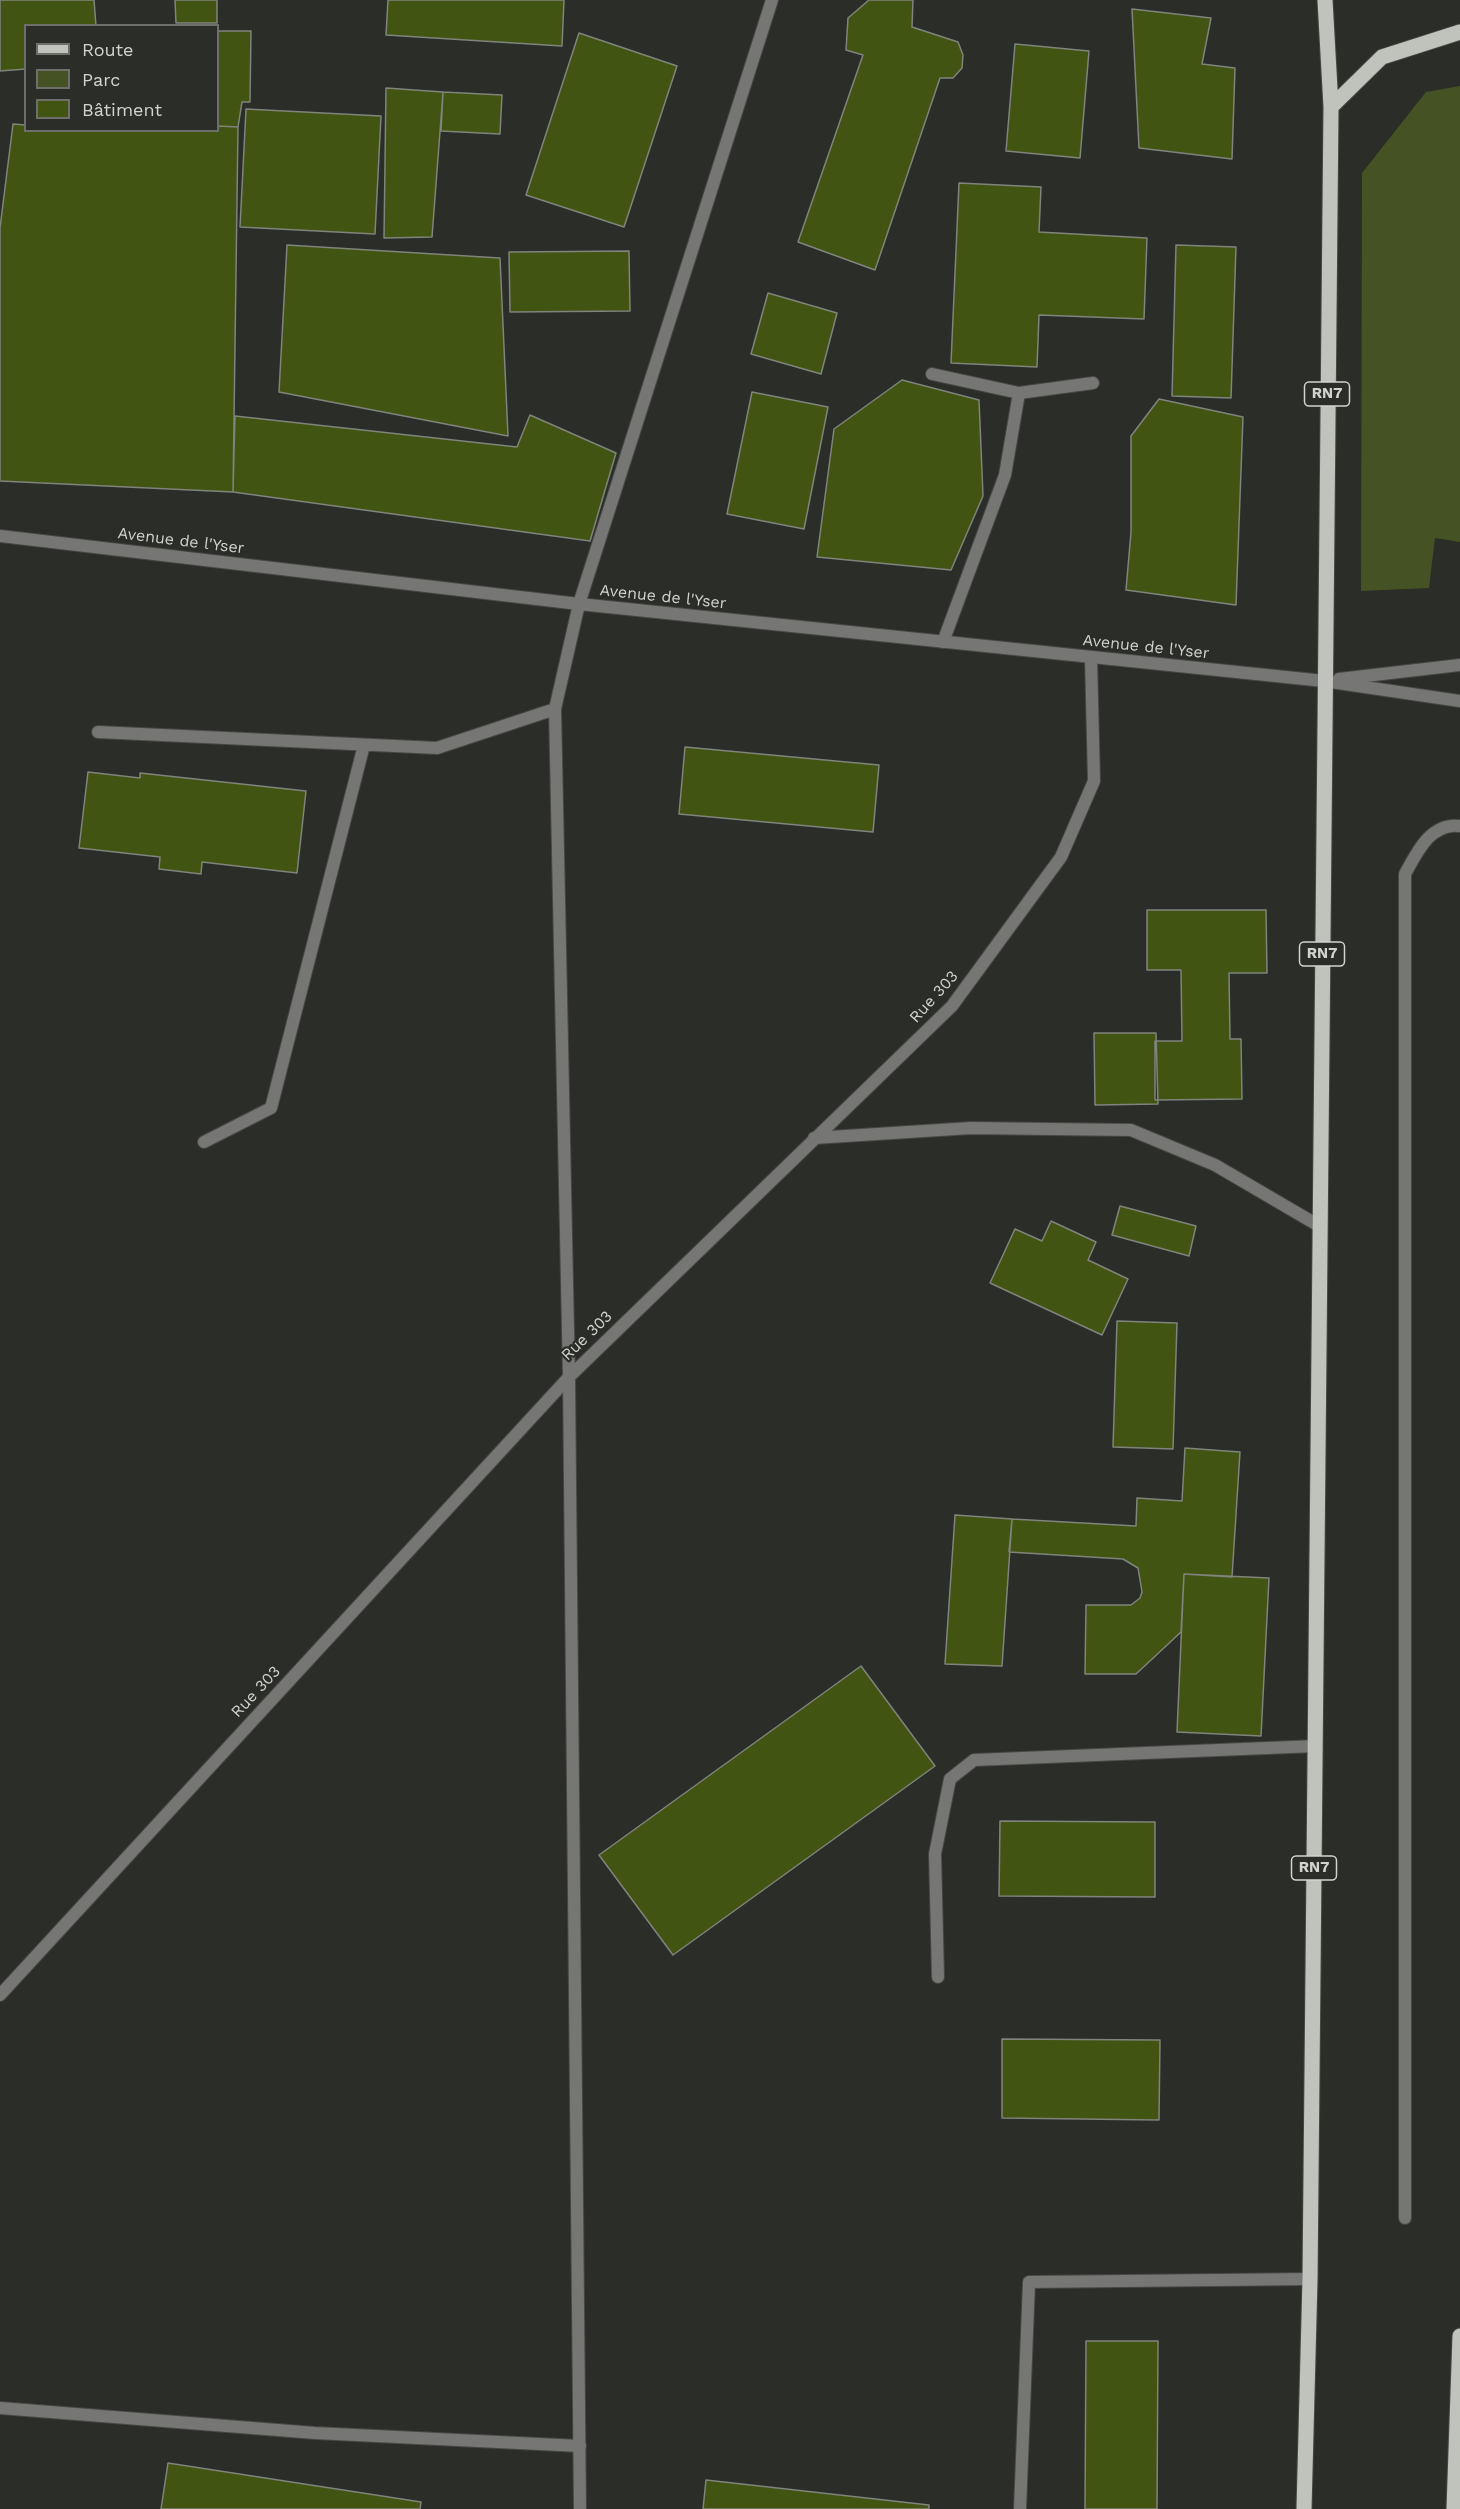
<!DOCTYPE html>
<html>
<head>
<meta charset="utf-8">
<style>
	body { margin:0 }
	#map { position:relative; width:1460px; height:2509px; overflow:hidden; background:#2b2d28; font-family:"Work Sans",sans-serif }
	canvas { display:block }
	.legend { position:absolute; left:24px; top:24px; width:195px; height:108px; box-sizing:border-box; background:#2b2d28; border:2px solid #6e6f6b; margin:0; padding:8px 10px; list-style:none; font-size:18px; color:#d2d3d0 }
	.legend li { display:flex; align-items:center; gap:12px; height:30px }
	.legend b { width:30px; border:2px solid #6e6f6b }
</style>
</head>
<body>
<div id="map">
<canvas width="1460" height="2509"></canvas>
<ul class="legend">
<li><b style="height:8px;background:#c0c2bc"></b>Route</li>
<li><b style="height:16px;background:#445224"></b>Parc</li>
<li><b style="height:16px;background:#425411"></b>Bâtiment</li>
</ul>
</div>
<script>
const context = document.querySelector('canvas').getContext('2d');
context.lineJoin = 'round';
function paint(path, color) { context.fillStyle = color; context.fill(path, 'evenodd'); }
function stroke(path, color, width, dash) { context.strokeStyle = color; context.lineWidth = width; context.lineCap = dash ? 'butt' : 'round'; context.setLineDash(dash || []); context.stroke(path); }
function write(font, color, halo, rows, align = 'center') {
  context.font = font + ' "Work Sans",sans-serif'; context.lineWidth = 4.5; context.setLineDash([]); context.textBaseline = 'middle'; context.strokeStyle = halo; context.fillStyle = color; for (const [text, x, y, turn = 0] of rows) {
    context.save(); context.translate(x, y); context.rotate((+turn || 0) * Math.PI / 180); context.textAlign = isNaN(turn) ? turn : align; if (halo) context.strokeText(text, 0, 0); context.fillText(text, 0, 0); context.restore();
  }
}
const green = new Path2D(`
	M 1460,86 L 1460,542 L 1435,538 L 1429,588 L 1361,591 L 1362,173 L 1426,92 Z`);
const building = new Path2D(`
	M 0,0 L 94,0 L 96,26 L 26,26 L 26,69 L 0,71 Z
	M 175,0 L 217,0 L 217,23 L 176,23 Z
	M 388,0 L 564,0 L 562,46 L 386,35 Z
	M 869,0 L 913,0 L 912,27 L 958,42 L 963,55 L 962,68 L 953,78 L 940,78 L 875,270 L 798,242 L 863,55 L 846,50 L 848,18 Z
	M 1132,9 L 1211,18 L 1202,64 L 1235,68 L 1232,159 L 1139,148 Z
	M 218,31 L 251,31 L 250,102 L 242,102 L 238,127 L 218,126 Z
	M 579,33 L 677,66 L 624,227 L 526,195 Z
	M 1015,44 L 1089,51 L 1080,158 L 1006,151 Z
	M 386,88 L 443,92 L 432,237 L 384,238 Z
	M 443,92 L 502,95 L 500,134 L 441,131 Z
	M 246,109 L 381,116 L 375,234 L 240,227 Z
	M 13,124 L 26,125 L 26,130 L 218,130 L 218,126 L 238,127 L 233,492 L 0,481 L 0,228 Z
	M 959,183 L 1041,187 L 1039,232 L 1147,238 L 1144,319 L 1039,315 L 1037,367 L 951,363 Z
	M 287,245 L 500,258 L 508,436 L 279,392 Z
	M 1176,245 L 1236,247 L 1231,398 L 1172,396 Z
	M 629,251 L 630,311 L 510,312 L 509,252 Z
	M 768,293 L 837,313 L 821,374 L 751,354 Z
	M 902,380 L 979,400 L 983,496 L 951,570 L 817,557 L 834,429 Z
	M 752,392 L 828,407 L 804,529 L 727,514 Z
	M 1159,399 L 1243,417 L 1236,605 L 1126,590 L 1131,532 L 1131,436 Z
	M 530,415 L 616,453 L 590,541 L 233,492 L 235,416 L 517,447 Z
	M 685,747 L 879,765 L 873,832 L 679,814 Z
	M 88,772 L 140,778 L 140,773 L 306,791 L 297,873 L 202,862 L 201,874 L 159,869 L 160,857 L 79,848 Z
	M 1147,910 L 1266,910 L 1267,973 L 1229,973 L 1230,1039 L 1241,1039 L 1242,1099 L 1155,1100 L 1155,1041 L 1182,1041 L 1181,970 L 1147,970 Z
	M 1094,1033 L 1156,1033 L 1158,1104 L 1095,1105 Z
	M 1120,1206 L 1196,1226 L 1189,1256 L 1112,1235 Z
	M 1051,1221 L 1096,1242 L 1088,1260 L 1128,1279 L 1102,1335 L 990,1283 L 1015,1229 L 1042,1241 Z
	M 1117,1321 L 1177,1323 L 1173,1449 L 1113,1447 Z
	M 1185,1448 L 1240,1452 L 1232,1577 L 1184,1574 L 1181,1632 L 1136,1674 L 1085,1674 L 1086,1605 L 1131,1605 L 1140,1598 L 1142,1592 L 1138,1568 L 1123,1559 L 1009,1552 L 1012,1519 L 1136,1526 L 1137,1498 L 1182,1501 Z
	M 955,1515 L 1012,1519 L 1002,1666 L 945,1664 Z
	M 1184,1574 L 1269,1578 L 1261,1736 L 1177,1732 Z
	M 861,1666 L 935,1766 L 673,1955 L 599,1855 Z
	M 1000,1821 L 1155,1822 L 1155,1897 L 999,1896 Z
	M 1002,2039 L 1160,2040 L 1159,2120 L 1002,2118 Z
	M 1086,2341 L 1158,2341 L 1157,2509 L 1085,2509 Z
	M 168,2463 L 421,2502 L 420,2509 L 161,2509 Z
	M 706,2480 L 929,2505 L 929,2509 L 703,2509 Z`);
const service = new Path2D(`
	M 1019,393 L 1093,383
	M 938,1977 L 935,1854 L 950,1779 L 974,1760 L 1316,1746
	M 1405,2218 L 1405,874 C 1417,852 1431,822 1460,826
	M 0,2408 L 315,2433 L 580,2446
	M 1020,2509 L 1029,2282 L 1310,2279`);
const minor = new Path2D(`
	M 932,374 L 1019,393 L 1005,475 L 943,642
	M 98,732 L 437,748 L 555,709
	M 814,1138 L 971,1128 L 1131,1130 L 1215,1165 L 1321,1227
	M 204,1142 L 271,1108 L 364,745
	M 0,1995 L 569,1377 L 952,1006 L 1061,857 L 1094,781 L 1091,658
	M 580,2509 L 569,1377 L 555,709 L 579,604 L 772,0`);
const tertiary = new Path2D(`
	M 0,536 L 579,604 L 1324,681 L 1460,701
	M 1339,679 L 1460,665`);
const primary = new Path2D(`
	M 1331,107 L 1382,57 L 1460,32
	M 1304,2509 L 1310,2279 L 1331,107 L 1325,0
	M 1454,2509 L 1460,2336`);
const shields = [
	[1327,394,45],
	[1322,954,45],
	[1314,1868,45]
];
const shieldNames = [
	["RN7",1327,394],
	["RN7",1322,954],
	["RN7",1314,1868]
];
const streetNames = [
	["Avenue de l'Yser",181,541,7],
	["Avenue de l'Yser",663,597,6],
	["Avenue de l'Yser",1146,647,6],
	["Rue 303",934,997,-48],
	["Rue 303",587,1336,-44],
	["Rue 303",256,1692,-47]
];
paint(green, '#445224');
paint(building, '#425411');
stroke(building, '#81837d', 1.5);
stroke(service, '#464843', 14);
stroke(minor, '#464843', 14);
stroke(tertiary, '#464843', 14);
stroke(primary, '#464843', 17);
stroke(service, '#767774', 12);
stroke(minor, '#767774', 12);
stroke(tertiary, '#767774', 12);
stroke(primary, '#c0c2bc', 15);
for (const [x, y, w] of shields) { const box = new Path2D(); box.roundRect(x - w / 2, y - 12, w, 24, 4.5); context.fillStyle = '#2b2d28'; context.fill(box); stroke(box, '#d2d3d0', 1.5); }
write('bold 15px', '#d2d3d0', null, shieldNames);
write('16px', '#d2d3d0', '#2b2d28', streetNames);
</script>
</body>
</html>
